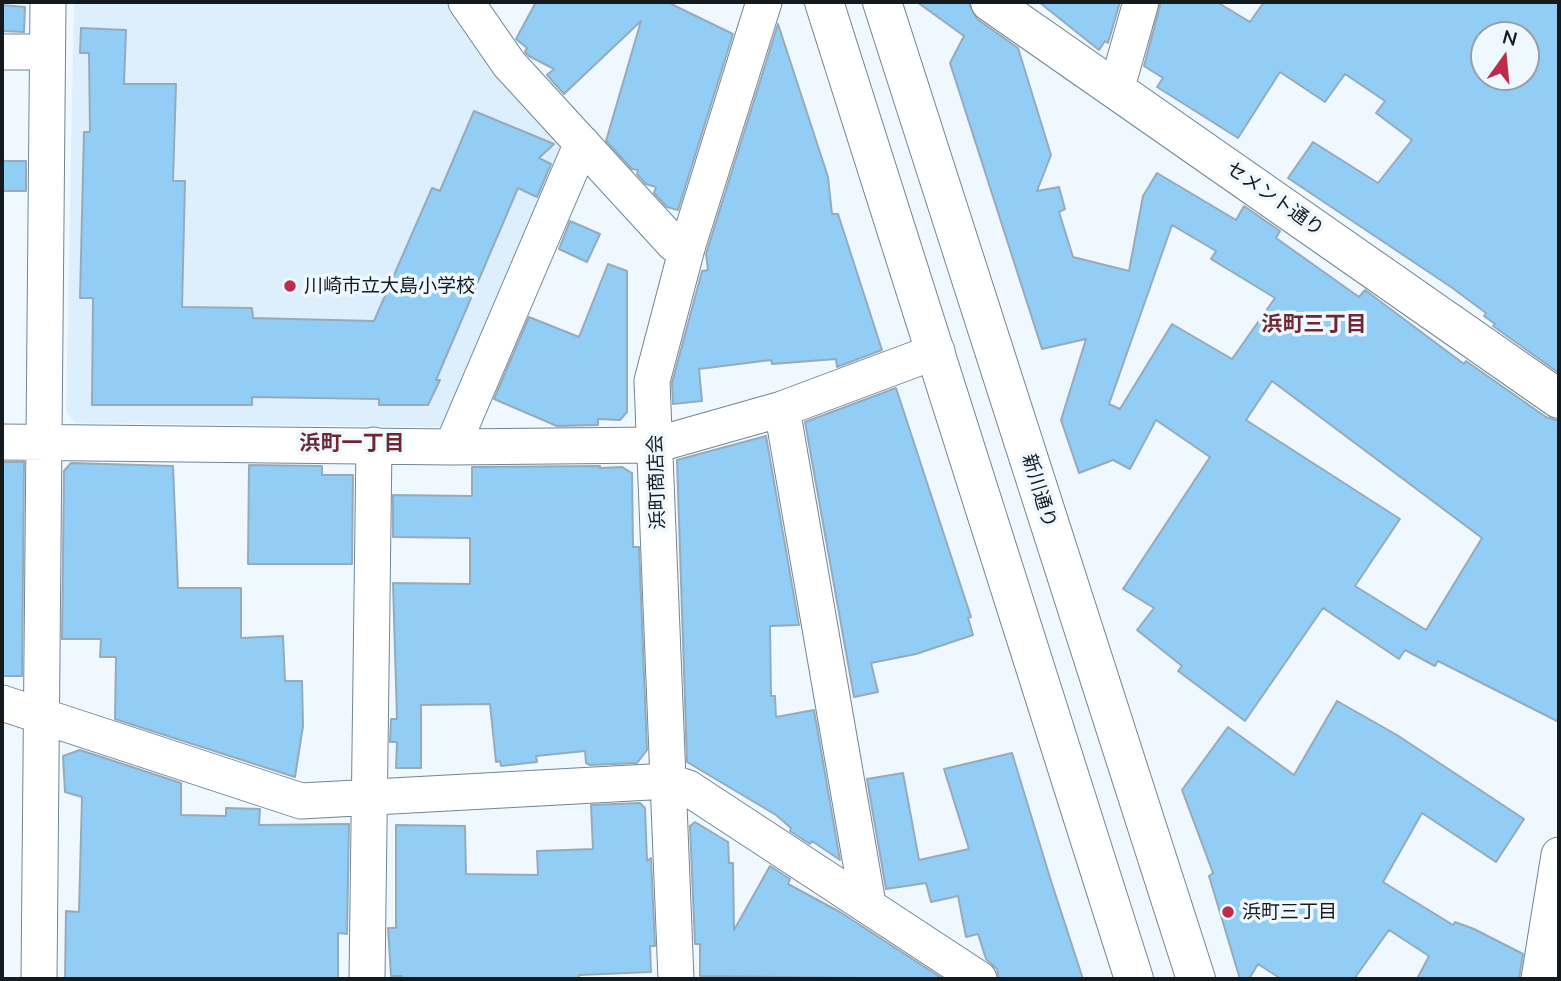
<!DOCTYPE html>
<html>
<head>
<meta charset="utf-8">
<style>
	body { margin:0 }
	#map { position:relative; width:1561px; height:981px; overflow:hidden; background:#eff8ff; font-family:Mulish,sans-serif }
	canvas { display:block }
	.frame { position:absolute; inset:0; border:4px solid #131b21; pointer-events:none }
	.north { position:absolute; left:1470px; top:21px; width:70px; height:70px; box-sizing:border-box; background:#eff8ff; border:2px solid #97a0a6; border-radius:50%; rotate:15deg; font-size:19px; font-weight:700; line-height:28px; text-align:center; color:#131b21 }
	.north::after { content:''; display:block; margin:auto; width:24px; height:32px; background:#bd2d4a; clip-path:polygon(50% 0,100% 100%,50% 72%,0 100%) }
</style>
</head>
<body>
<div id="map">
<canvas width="1561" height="981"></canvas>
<div class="frame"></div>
<div class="north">N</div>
</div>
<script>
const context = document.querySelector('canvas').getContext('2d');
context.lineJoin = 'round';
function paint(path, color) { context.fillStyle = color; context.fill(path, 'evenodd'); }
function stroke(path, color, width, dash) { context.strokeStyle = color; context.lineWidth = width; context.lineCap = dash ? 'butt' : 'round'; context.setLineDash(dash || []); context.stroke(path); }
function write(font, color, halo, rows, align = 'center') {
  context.font = font + ' Mulish,"Noto Sans JP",sans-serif'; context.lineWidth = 7; context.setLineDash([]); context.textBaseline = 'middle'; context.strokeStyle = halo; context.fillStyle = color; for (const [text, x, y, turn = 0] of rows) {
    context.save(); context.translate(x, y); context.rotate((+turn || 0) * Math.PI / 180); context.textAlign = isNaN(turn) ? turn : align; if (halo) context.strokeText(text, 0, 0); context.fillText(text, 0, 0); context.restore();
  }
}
const built = new Path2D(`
	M 74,2 L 449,2 L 473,42 L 563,146 L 454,419 L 439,427 L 76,423 L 66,413 Z`);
const building = new Path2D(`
	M 536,2 L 667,2 L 733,34 L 678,210 L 667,207 L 654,193 L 656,187 L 646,184 L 637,174 L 638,170 L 632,169 L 606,141 L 641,21 L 564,94 L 547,75 L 554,69 L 529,56 L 525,52 L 527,48 L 516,39 Z
	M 917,2 L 968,2 L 977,19 L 1018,48 L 1051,155 L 1037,191 L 1059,187 L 1065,209 L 1059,212 L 1073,257 L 1129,271 L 1143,196 L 1157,173 L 1236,220 L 1244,206 L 1280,231 L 1276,238 L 1359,297 L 1365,290 L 1464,364 L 1466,361 L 1546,417 L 1559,421 L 1559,722 L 1438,661 L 1435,666 L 1405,650 L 1399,659 L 1323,608 L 1245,721 L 1178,671 L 1182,666 L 1137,630 L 1154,608 L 1123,589 L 1210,457 L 1156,420 L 1130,469 L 1113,460 L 1079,473 L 1061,420 L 1086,339 L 1042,349 L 950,63 L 964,36 ZM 1172,225 L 1216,251 L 1211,259 L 1275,298 L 1232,359 L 1172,324 L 1120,409 L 1109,404 ZM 1272,381 L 1482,538 L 1426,630 L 1355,586 L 1400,519 L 1246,420 Z
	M 1039,2 L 1120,2 L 1108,43 L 1105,41 L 1099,50 Z
	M 1161,2 L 1217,2 L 1250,22 L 1264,2 L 1559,2 L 1559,373 L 1493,326 L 1495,324 L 1484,316 L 1486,313 L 1451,287 L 1288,178 L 1313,142 L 1378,183 L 1412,140 L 1376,113 L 1385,101 L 1345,74 L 1325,102 L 1280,72 L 1238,138 L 1157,87 L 1163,78 L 1144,66 ZM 1484,35 L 1526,35 L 1526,77 L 1484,77 Z
	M 2,5 L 25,7 L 24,32 L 2,31 Z
	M 778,24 L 828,177 L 832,214 L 838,214 L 882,350 L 837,367 L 836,359 L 772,364 L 771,360 L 699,369 L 702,401 L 673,404 L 672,383 L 702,271 L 708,270 L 706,254 Z
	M 81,28 L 126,30 L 124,84 L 176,84 L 173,181 L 185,181 L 182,307 L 252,308 L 253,318 L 374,321 L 432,188 L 440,191 L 474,111 L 554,144 L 539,158 L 551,164 L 537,197 L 518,188 L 436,380 L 440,380 L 428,405 L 379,405 L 379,399 L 252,397 L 252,405 L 92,405 L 93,298 L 80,298 L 84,132 L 90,132 L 89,53 L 80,53 Z
	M 2,161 L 26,161 L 26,191 L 2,191 Z
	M 570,221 L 600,234 L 587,262 L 559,249 Z
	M 608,264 L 627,271 L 627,412 L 620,420 L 598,419 L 598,425 L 557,426 L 494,399 L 529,317 L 579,337 Z
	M 896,388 L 971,617 L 968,618 L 973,635 L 916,654 L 871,663 L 878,692 L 854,697 L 805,422 Z
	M 766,436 L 799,625 L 770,626 L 771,696 L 775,696 L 776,717 L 814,710 L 840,860 L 812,841 L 810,844 L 790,831 L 791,828 L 776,815 L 687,762 L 677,460 Z
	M 2,462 L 24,462 L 22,676 L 2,676 Z
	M 71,463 L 173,466 L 178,588 L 241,588 L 241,638 L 283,636 L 285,681 L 302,681 L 303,726 L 295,777 L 115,719 L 116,657 L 100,657 L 101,639 L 62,639 L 64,471 Z
	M 249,465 L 322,466 L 322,475 L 353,475 L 352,564 L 248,564 Z
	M 600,466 L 600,468 L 622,467 L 632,473 L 633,547 L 639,547 L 647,750 L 637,763 L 590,765 L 586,763 L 585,751 L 536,756 L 537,762 L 501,766 L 500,761 L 496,762 L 490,704 L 421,705 L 421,768 L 396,768 L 397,742 L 390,742 L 391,719 L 397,719 L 393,583 L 470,584 L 470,538 L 393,537 L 393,495 L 472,496 L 472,467 Z
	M 1337,701 L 1397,735 L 1524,819 L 1496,862 L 1422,813 L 1383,882 L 1453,925 L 1455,922 L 1474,929 L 1523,954 L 1519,979 L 1417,979 L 1429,956 L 1389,930 L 1354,979 L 1281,979 L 1258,964 L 1249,979 L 1240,979 L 1209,876 L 1213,873 L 1182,790 L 1228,727 L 1294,775 Z
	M 80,750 L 181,783 L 181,815 L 226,816 L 226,808 L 260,809 L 259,825 L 349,824 L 347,934 L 338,933 L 338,979 L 65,979 L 66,911 L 79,912 L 82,797 L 65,792 L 63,756 Z
	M 1012,753 L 1051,881 L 1083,979 L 999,979 L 997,969 L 986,959 L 978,934 L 966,937 L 958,896 L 931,902 L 926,883 L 886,889 L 867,779 L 903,773 L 919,860 L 969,849 L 944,769 Z
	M 640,803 L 645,808 L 647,861 L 651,858 L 655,946 L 650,946 L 651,972 L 579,975 L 579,979 L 402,979 L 402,976 L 391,976 L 388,928 L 396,928 L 396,825 L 465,826 L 466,874 L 538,875 L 537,851 L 593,849 L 591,805 Z
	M 695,822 L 728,842 L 729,863 L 733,863 L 734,930 L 770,866 L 790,879 L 788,884 L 840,912 L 943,979 L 700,976 L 700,944 L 695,944 L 690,826 Z`);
const minor = new Path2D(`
	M 466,2 L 509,64 L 674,244 L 687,248
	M 2,52 L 47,52
	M 1117,87 L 1141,2
	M 782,409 L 868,904
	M 2,442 L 452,447 L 655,445 L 782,409 L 937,351
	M 452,447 L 582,143
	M 2,703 L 301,801 L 668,781 L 688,788 L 979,979
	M 39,979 L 48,2
	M 367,979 L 374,445
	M 676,979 L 652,381 L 687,248 L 764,2
	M 1539,979 L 1559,855`);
const tertiary = new Path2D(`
	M 990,2 L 1559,399`);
const secondary = new Path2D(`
	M 824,2 L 1134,979
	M 882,2 L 1196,979`);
const markers = [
	[290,286,7,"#bd2d4a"],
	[1228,912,7,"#bd2d4a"]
];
const streetNames = [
	["セメント通り",1275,199,35],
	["浜町商店会",657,482,-92],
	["新川通り",1039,491,73]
];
const poiNames = [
	["川崎市立大島小学校",304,286],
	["浜町三丁目",1242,912]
];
const neighbourhoodNames = [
	["浜町三丁目",1314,325],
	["浜町一丁目",352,444]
];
paint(built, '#ddeffd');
paint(building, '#92cdf6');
stroke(building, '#95abbb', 2);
stroke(minor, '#718695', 37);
stroke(tertiary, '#718695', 40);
stroke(secondary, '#718695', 40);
stroke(minor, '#fff', 35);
stroke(tertiary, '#fff', 38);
stroke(secondary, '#fff', 38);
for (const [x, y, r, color] of markers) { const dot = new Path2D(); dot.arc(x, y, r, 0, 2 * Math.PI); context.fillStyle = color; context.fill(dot); stroke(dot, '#eff8ff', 2.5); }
write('19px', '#131b21', '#eff8ff', streetNames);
write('19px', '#131b21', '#eff8ff', poiNames, 'left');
write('bold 21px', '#6e2831', '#eff8ff', neighbourhoodNames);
</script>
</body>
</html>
